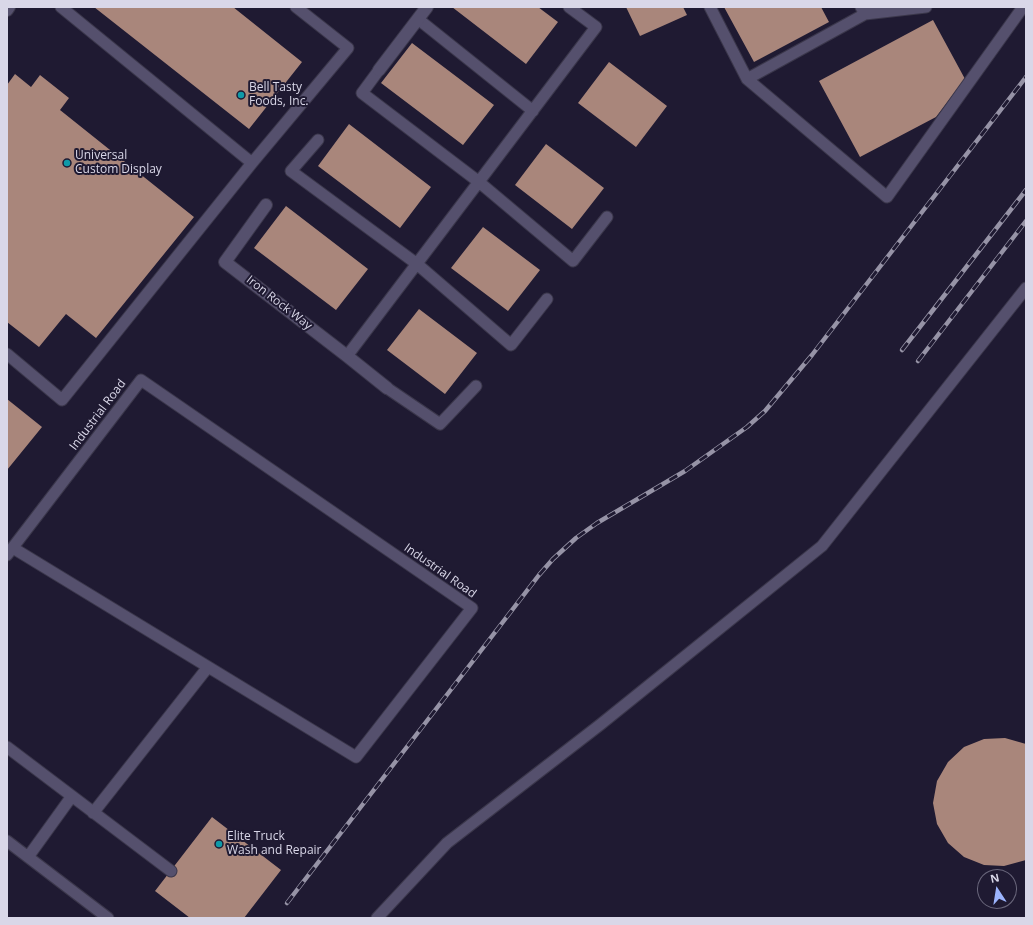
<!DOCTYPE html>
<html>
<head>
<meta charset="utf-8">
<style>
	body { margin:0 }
	#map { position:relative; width:1033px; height:925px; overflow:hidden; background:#1f1a32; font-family:"Open Sans",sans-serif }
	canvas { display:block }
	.frame { position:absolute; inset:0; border:8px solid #d9d7e8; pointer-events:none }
	.north { position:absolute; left:977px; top:869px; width:40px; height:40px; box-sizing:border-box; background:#1f1a32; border:1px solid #69667b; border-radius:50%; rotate:348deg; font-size:11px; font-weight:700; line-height:16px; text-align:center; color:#d9d7e8 }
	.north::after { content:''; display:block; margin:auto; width:14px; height:18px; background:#9cb4fd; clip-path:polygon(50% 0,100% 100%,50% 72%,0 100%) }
</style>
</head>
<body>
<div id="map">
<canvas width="1033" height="925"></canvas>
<div class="frame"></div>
<div class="north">N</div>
</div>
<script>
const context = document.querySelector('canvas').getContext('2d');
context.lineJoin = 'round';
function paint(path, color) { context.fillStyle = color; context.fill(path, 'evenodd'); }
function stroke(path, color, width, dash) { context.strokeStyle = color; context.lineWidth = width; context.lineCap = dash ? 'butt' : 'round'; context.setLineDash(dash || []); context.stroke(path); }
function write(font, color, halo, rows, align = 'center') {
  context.font = font + ' "Open Sans",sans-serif'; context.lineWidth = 4; context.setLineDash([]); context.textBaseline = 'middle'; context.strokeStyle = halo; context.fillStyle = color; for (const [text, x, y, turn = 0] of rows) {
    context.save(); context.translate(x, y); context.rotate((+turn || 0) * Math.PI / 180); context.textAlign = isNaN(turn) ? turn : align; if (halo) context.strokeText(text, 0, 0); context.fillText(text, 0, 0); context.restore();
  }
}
const building = new Path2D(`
	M 94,7 L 233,7 L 302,62 L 249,129 Z
	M 452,7 L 538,7 L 558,22 L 526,64 Z
	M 626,7 L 683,7 L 687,15 L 640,36 Z
	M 724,7 L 821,7 L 829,22 L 754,62 Z
	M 933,20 L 965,79 L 936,117 L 860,157 L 819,81 Z
	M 412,43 L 494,105 L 463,145 L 381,83 Z
	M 609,62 L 667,106 L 636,147 L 578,103 Z
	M 15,74 L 31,87 L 40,75 L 69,98 L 60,110 L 194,217 L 96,338 L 66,314 L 39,347 L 7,322 L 7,85 Z
	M 349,124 L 431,187 L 400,228 L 318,166 Z
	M 546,144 L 604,188 L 572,229 L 515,185 Z
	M 286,206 L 368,269 L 336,310 L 254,248 Z
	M 483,227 L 540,270 L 508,311 L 451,268 Z
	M 419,309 L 477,353 L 445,394 L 387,350 Z
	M 7,399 L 42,427 L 7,470 Z
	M 1005,738 L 1026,744 L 1026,860 L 1004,866 L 984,865 L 964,857 L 948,843 L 937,824 L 933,803 L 937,781 L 948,762 L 964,747 L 984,739 Z
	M 212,817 L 281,870 L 244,918 L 190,918 L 155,891 Z`);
const service = new Path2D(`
	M 61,7 L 252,163
	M 710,7 L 747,79
	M 861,7 L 865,14 L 747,79 L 887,197 L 1023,7
	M 865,14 L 926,7
	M 418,19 L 533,111
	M 379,70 L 362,93 L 479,182 L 573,261 L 607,217
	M 318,140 L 291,171 L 417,264 L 511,345 L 547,299
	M 7,354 L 62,400 L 252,163 L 348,48 L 296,7
	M 347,356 L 596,27 L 569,7
	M 387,388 L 440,424 L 476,386
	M 7,555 L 141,380 L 472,608 L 356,757 L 13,548
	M 7,747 L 171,871
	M 93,813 L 208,667
	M 7,841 L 108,918
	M 28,857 L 72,796
	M 377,918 L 447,843 L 601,724 L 822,546 L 1026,288`);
const minor = new Path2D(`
	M 7,10 L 9,7
	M 379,70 L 427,7
	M 266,205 L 225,262 L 347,356 L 387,388`);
const rail = new Path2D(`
	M 902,350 L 1026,190
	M 918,361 L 1026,221
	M 287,903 L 539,575 L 553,559 L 576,538 L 597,523 L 685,471 L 747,427 L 765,411 L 812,355 L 1026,77`);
const markers = [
	[241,95,4,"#0f9aa8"],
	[67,163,4,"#0f9aa8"],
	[219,844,4,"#0f9aa8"]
];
const poiNames = [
	["Bell Tasty",249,88],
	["Foods, Inc.",249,102],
	["Universal",75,156],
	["Custom Display",75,170],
	["Elite Truck",227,837],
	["Wash and Repair",227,851]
];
const streetNames = [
	["Iron Rock Way",279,303,38],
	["Industrial Road",98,415,-53],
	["Industrial Road",440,571,35]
];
paint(building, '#a9867b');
stroke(service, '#3b374b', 13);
stroke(minor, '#3b374b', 14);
stroke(service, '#55506d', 11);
stroke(minor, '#55506d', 12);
stroke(rail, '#9693a6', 4.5);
stroke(rail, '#1f1a32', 3, [9]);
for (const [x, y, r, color] of markers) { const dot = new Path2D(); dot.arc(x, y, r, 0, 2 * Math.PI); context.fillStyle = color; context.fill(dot); stroke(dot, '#1f1a32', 1.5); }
write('12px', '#d9d7e8', '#1f1a32', poiNames, 'left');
write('12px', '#d9d7e8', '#1f1a32', streetNames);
</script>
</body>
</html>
